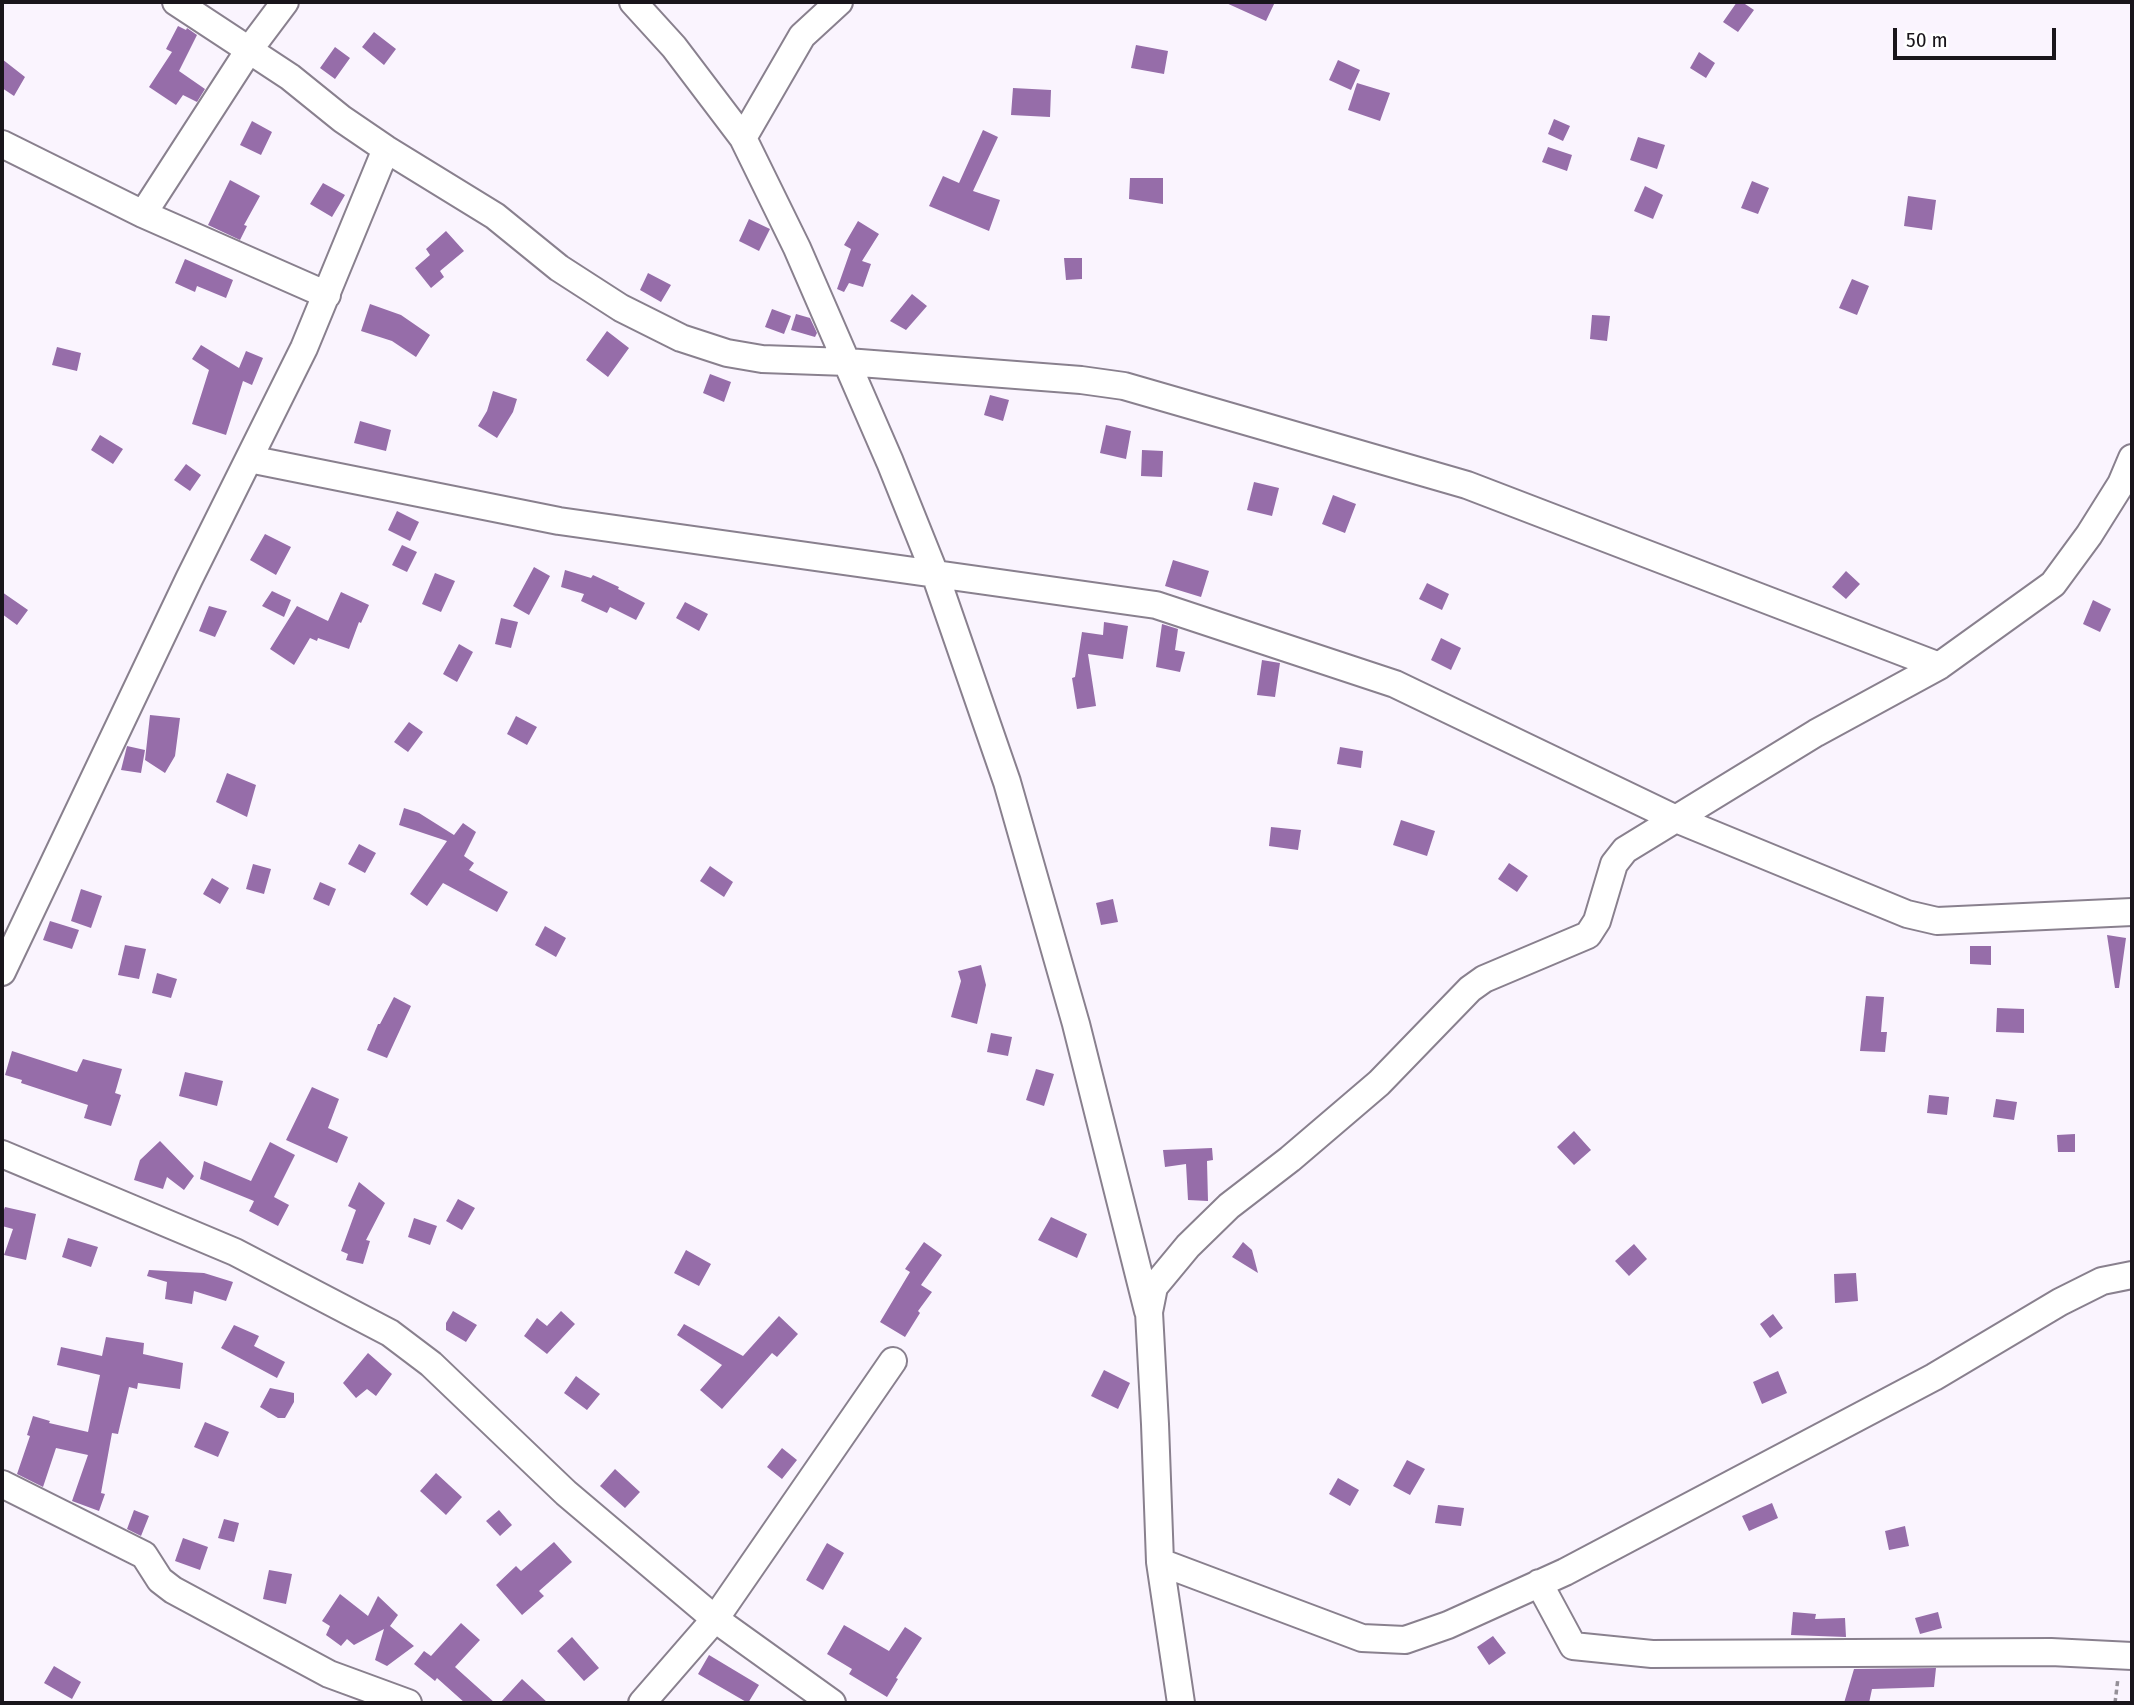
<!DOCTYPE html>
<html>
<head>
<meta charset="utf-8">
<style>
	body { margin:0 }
	#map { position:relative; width:2134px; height:1705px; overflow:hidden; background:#faf4fe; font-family:"Fira Sans Condensed",sans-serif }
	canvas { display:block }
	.frame { position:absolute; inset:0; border:4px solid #19151b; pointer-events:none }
	.scale { position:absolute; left:1893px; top:28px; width:163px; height:32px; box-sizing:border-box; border:4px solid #19151b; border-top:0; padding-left:9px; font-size:21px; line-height:24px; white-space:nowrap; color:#19151b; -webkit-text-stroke:5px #fff; paint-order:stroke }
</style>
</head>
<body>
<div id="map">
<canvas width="2134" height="1705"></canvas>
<div class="frame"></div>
<div class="scale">50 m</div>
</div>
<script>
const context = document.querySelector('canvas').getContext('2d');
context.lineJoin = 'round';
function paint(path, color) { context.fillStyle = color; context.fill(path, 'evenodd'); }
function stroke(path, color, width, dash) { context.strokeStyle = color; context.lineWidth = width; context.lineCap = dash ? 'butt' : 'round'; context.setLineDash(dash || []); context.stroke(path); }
const building = new Path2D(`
	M 1224,2 L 1275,2 L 1266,21 Z
	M 1737,2 L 1742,2 L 1754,10 L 1738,32 L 1723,22 Z
	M 178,26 L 186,30 L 187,28 L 197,35 L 179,71 L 205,89 L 197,102 L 183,95 L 176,105 L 149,87 L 172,52 L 166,49 Z
	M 374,32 L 396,49 L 384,65 L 362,47 Z
	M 1136,45 L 1168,51 L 1164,74 L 1131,68 Z
	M 335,47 L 350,58 L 335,79 L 320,68 Z
	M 1699,52 L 1715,63 L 1706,78 L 1690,68 Z
	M 2,59 L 25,77 L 14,96 L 2,88 Z
	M 1338,60 L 1360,70 L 1351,90 L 1329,80 Z
	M 1357,83 L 1390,93 L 1380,121 L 1348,110 Z
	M 1013,88 L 1051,90 L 1050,117 L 1011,115 Z
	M 1554,119 L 1570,126 L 1563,141 L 1548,134 Z
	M 252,121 L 272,132 L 261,155 L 240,145 Z
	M 983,130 L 998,137 L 973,191 L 1000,200 L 989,231 L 929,206 L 943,176 L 959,183 Z
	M 1638,137 L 1665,145 L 1657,169 L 1630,160 Z
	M 1548,147 L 1572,155 L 1567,171 L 1542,162 Z
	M 1130,178 L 1163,178 L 1163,204 L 1129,199 Z
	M 230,180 L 260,196 L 244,225 L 247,226 L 240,240 L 208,225 Z
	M 1752,181 L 1769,188 L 1758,214 L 1741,208 Z
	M 323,183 L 345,195 L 332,217 L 310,204 Z
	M 1645,186 L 1663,195 L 1653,219 L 1634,211 Z
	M 1908,196 L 1936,200 L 1932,230 L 1904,226 Z
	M 749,219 L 770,229 L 759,251 L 739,241 Z
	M 858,221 L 879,234 L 862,261 L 871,264 L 863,287 L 849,283 L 844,292 L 837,289 L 851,249 L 844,245 Z
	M 446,231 L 464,251 L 440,271 L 444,277 L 431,288 L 415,268 L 430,255 L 426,249 Z
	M 1064,258 L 1082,258 L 1082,279 L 1066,280 Z
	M 185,259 L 233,280 L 226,298 L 197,286 L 195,292 L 175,283 Z
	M 648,273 L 671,285 L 661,302 L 640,290 Z
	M 1852,279 L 1869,286 L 1857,315 L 1839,308 Z
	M 912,294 L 927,306 L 906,330 L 890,321 Z
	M 370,304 L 401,315 L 430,335 L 416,357 L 392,341 L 361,331 Z
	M 772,309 L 791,316 L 784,334 L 765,327 Z
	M 796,314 L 810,318 L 817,333 L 815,337 L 791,330 Z
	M 1592,315 L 1610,316 L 1607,341 L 1590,339 Z
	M 607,331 L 629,348 L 608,377 L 586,360 Z
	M 201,345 L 239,368 L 246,351 L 263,358 L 252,385 L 243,381 L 226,435 L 192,424 L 209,370 L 192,359 Z
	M 57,347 L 81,353 L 77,371 L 52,365 Z
	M 710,374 L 731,382 L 724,402 L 703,393 Z
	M 493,391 L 517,399 L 513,412 L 497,438 L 478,426 L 487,411 Z
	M 990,395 L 1009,400 L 1003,421 L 984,415 Z
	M 360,421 L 391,430 L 386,451 L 354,443 Z
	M 1106,425 L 1131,431 L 1126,459 L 1100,453 Z
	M 100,435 L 123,449 L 113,464 L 91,450 Z
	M 1142,450 L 1163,451 L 1162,477 L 1141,476 Z
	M 186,464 L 201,475 L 190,491 L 174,480 Z
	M 1254,482 L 1279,488 L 1272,516 L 1247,510 Z
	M 1333,495 L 1356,504 L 1345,533 L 1322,524 Z
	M 397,511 L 419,522 L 410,541 L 388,530 Z
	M 265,534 L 291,547 L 276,575 L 250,560 Z
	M 402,545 L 417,552 L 407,572 L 392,565 Z
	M 1173,560 L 1209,571 L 1201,597 L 1165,586 Z
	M 534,567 L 550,576 L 529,615 L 513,606 Z
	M 565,570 L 591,578 L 593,575 L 619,587 L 618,589 L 645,603 L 636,620 L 610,607 L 607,613 L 581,601 L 584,594 L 561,587 Z
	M 1846,571 L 1860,584 L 1846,599 L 1832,587 Z
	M 435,573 L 455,581 L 441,612 L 422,604 Z
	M 1427,583 L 1449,594 L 1442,610 L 1419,599 Z
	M 272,591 L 291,600 L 284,617 L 262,606 Z
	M 2,592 L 28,610 L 17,625 L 2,614 Z
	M 341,592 L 369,605 L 361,623 L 359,622 L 349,649 L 318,638 L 317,641 L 310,638 L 294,665 L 270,649 L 297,606 L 328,621 Z
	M 2093,600 L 2111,609 L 2100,632 L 2083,624 Z
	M 685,602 L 708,614 L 699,631 L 676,618 Z
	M 209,606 L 227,611 L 215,637 L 199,631 Z
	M 501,618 L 518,622 L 511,648 L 495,644 Z
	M 1104,622 L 1128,626 L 1123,659 L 1088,654 L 1096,706 L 1077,709 L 1072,678 L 1075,677 L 1082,632 L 1103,635 Z
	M 1162,624 L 1178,629 L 1175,650 L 1185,652 L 1180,672 L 1156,667 Z
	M 1441,638 L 1461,648 L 1451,670 L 1431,660 Z
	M 459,644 L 473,652 L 457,682 L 443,674 Z
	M 1262,660 L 1280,663 L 1275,697 L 1257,695 Z
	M 150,715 L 180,718 L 175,756 L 165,773 L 145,760 Z
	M 516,716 L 537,727 L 527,745 L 507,734 Z
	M 409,722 L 423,732 L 408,752 L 394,742 Z
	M 127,746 L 145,750 L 141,773 L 121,770 Z
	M 1340,747 L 1363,751 L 1361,768 L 1337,764 Z
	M 227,773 L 256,785 L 247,817 L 216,802 Z
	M 404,808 L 419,813 L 454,835 L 463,823 L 476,832 L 464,856 L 474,863 L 469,870 L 508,892 L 497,912 L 443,883 L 427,906 L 410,894 L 447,841 L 399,825 Z
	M 1401,820 L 1435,831 L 1427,856 L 1393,845 Z
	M 1271,827 L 1301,830 L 1298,850 L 1269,846 Z
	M 359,844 L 376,853 L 365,873 L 348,864 Z
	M 1509,863 L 1528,876 L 1517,892 L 1498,879 Z
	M 253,864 L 271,869 L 264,894 L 246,889 Z
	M 710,866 L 733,882 L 724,897 L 700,881 Z
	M 212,878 L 229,888 L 220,904 L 203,894 Z
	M 320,882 L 336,889 L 329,906 L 313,899 Z
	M 81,889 L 102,896 L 91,928 L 71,921 Z
	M 1113,899 L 1118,922 L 1101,925 L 1096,903 Z
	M 50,921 L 79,930 L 72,949 L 43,940 Z
	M 545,926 L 566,938 L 556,957 L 535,945 Z
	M 2107,935 L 2126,938 L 2119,988 L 2115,988 Z
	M 125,945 L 146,949 L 139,979 L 118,975 Z
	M 1970,946 L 1991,946 L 1991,965 L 1970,964 Z
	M 981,965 L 986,985 L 977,1024 L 951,1017 L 961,981 L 958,971 Z
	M 157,973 L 177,979 L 171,998 L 152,993 Z
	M 1866,996 L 1884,997 L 1881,1032 L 1887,1032 L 1885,1052 L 1860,1051 Z
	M 394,997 L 411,1006 L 387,1058 L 367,1050 L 378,1024 L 380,1024 Z
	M 1997,1008 L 2024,1009 L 2024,1033 L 1996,1032 Z
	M 991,1033 L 1012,1037 L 1008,1056 L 987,1052 Z
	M 12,1051 L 77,1072 L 83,1059 L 122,1069 L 115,1093 L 121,1095 L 111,1126 L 84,1118 L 88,1105 L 21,1083 L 22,1080 L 5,1075 Z
	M 1036,1069 L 1054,1074 L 1044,1106 L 1026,1100 Z
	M 185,1072 L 223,1081 L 217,1106 L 179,1096 Z
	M 312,1087 L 339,1099 L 328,1128 L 348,1137 L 337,1163 L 286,1140 Z
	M 1929,1095 L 1949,1097 L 1947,1115 L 1927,1113 Z
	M 1996,1099 L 2017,1102 L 2014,1120 L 1993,1117 Z
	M 1574,1131 L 1591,1150 L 1574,1165 L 1557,1147 Z
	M 2075,1134 L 2075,1152 L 2058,1152 L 2057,1135 Z
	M 160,1141 L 194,1176 L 184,1190 L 167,1177 L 163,1189 L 134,1180 L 140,1160 Z
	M 270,1142 L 295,1155 L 274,1197 L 289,1205 L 278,1226 L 249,1211 L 254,1201 L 200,1179 L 204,1161 L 251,1181 Z
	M 1212,1148 L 1213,1160 L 1207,1161 L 1208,1201 L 1188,1200 L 1186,1164 L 1165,1167 L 1163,1150 Z
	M 359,1182 L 385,1203 L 366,1240 L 370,1241 L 363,1264 L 346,1260 L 348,1254 L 341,1251 L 356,1210 L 348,1206 Z
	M 458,1199 L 475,1208 L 462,1230 L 446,1221 Z
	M 5,1207 L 36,1214 L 26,1260 L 4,1255 L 13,1229 L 2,1226 L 2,1215 Z
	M 1051,1217 L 1087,1234 L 1077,1258 L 1038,1240 Z
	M 414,1218 L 437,1226 L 430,1245 L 408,1237 Z
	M 68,1238 L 98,1247 L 91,1267 L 62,1257 Z
	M 924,1242 L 942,1255 L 921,1285 L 932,1292 L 918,1311 L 920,1313 L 905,1337 L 880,1322 L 910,1272 L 905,1269 Z
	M 1243,1242 L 1252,1250 L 1258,1273 L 1232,1257 Z
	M 1634,1244 L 1647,1259 L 1629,1276 L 1615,1261 Z
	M 686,1250 L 711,1264 L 699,1286 L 674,1273 Z
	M 149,1270 L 204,1273 L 233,1282 L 226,1301 L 194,1291 L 192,1304 L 165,1299 L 167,1282 L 147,1276 Z
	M 1856,1273 L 1858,1301 L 1835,1303 L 1834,1274 Z
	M 453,1311 L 477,1325 L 466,1342 L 446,1330 L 446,1323 Z
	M 561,1311 L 575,1324 L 547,1354 L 524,1336 L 537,1318 L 547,1326 Z
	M 1773,1314 L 1783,1328 L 1770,1338 L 1760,1324 Z
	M 779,1316 L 798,1334 L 777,1357 L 772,1353 L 722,1409 L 700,1390 L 722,1365 L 677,1335 L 684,1324 L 743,1356 Z
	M 234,1325 L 259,1336 L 254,1346 L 285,1362 L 277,1378 L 221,1348 Z
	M 106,1337 L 144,1343 L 143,1354 L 183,1363 L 180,1389 L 138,1383 L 137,1389 L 129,1387 L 118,1434 L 112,1433 L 101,1493 L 105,1494 L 99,1511 L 72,1501 L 88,1455 L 56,1448 L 43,1487 L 17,1474 L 30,1436 L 27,1435 L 33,1416 L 50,1421 L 49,1423 L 88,1432 L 100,1375 L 57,1365 L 61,1347 L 102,1356 Z
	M 368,1353 L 392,1374 L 376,1396 L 367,1389 L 356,1398 L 343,1383 Z
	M 1104,1370 L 1130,1383 L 1118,1409 L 1091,1396 Z
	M 1778,1371 L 1787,1393 L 1762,1404 L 1753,1382 Z
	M 576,1376 L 600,1394 L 587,1410 L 564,1393 Z
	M 270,1388 L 294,1393 L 294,1402 L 285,1418 L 278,1418 L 260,1407 Z
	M 205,1422 L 229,1432 L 218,1457 L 194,1447 Z
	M 782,1448 L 797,1460 L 782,1479 L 767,1467 Z
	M 1407,1460 L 1425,1469 L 1410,1495 L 1393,1486 Z
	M 615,1469 L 640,1492 L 625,1508 L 600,1486 Z
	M 436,1473 L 462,1497 L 446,1515 L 420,1491 Z
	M 1338,1478 L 1359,1490 L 1350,1506 L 1329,1494 Z
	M 1772,1503 L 1778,1518 L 1749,1531 L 1742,1516 Z
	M 1438,1505 L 1464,1508 L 1461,1526 L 1435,1523 Z
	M 134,1510 L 149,1516 L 141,1536 L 127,1529 Z
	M 499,1510 L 512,1525 L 500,1536 L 486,1521 Z
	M 224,1519 L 239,1523 L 234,1542 L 218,1538 Z
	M 1905,1526 L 1909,1546 L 1889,1550 L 1885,1531 Z
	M 183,1538 L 208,1547 L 200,1570 L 175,1561 Z
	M 554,1542 L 572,1562 L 539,1591 L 544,1596 L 522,1615 L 496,1585 L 516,1566 L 521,1571 Z
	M 827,1543 L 844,1553 L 823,1590 L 806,1580 Z
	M 269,1570 L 292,1574 L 286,1604 L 263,1599 Z
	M 340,1594 L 368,1616 L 378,1596 L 398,1615 L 390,1626 L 414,1646 L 387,1666 L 375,1660 L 384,1629 L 354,1645 L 347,1639 L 341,1646 L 326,1635 L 330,1626 L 322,1621 Z
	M 1793,1612 L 1816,1614 L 1815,1619 L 1845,1618 L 1846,1637 L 1791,1635 Z
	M 1938,1612 L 1942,1628 L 1920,1634 L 1915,1618 Z
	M 461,1623 L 480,1640 L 455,1667 L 495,1703 L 465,1703 L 437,1678 L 435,1681 L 414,1664 L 424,1651 L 431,1656 Z
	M 844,1625 L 889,1651 L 905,1627 L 922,1638 L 896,1678 L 898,1679 L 887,1697 L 849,1674 L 852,1669 L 827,1654 Z
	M 1493,1636 L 1506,1653 L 1489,1665 L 1477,1647 Z
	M 572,1637 L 599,1668 L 584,1681 L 557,1651 Z
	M 709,1655 L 759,1685 L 748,1703 L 698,1674 Z
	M 54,1666 L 81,1682 L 72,1699 L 44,1683 Z
	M 1936,1668 L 1934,1687 L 1872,1689 L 1869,1703 L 1844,1703 L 1854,1669 Z
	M 522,1679 L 548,1703 L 500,1703 Z`);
const path = new Path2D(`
	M 2115,1703 L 2118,1678`);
const minor = new Path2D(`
	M 176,2 L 290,77 L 342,119 L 386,149 L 495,216 L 559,268 L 621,308 L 681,338 L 727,353 L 762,359 L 847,362 L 1081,380 L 1124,386 L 1467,485 L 1939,666
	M 633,2 L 674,47 L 743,138 L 797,248 L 890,462 L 935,574 L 1007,782 L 1076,1024 L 1148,1311
	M 743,138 L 802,36 L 839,2
	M 2,144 L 143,214 L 327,295
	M 143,214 L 249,50 L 285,2
	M 249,459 L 559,521 L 1156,605 L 1395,684 L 1676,819 L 1907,914 L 1937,921 L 2132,912
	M 2,972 L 189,579 L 304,348 L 386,149
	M 2,1154 L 235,1252 L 390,1333 L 431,1364 L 566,1493 L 715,1619 L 832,1703
	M 2,1484 L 144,1555 L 160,1580 L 173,1590 L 329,1674 L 408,1703
	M 1160,1562 L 1362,1638 L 1405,1640 L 1448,1625 L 1565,1572 L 1934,1377 L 2060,1302 L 2102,1281 L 2132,1275
	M 1539,1583 L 1573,1646 L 1652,1654 L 2051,1652 L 2132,1656
	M 642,1703 L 715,1619 L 893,1361
	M 1181,1703 L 1160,1562 L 1155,1424 L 1149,1312 L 1154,1287 L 1188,1246 L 1229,1206 L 1290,1159 L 1379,1083 L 1470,989 L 1484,979 L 1588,935 L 1597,921 L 1614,864 L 1625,850 L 1816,733 L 1939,666 L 2053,584 L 2089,535 L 2121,484 L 2132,458`);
paint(building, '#966da9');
stroke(minor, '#89808e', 30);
stroke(path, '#959098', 3.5, [5, 3.5]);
stroke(minor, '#fff', 26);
</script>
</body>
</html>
